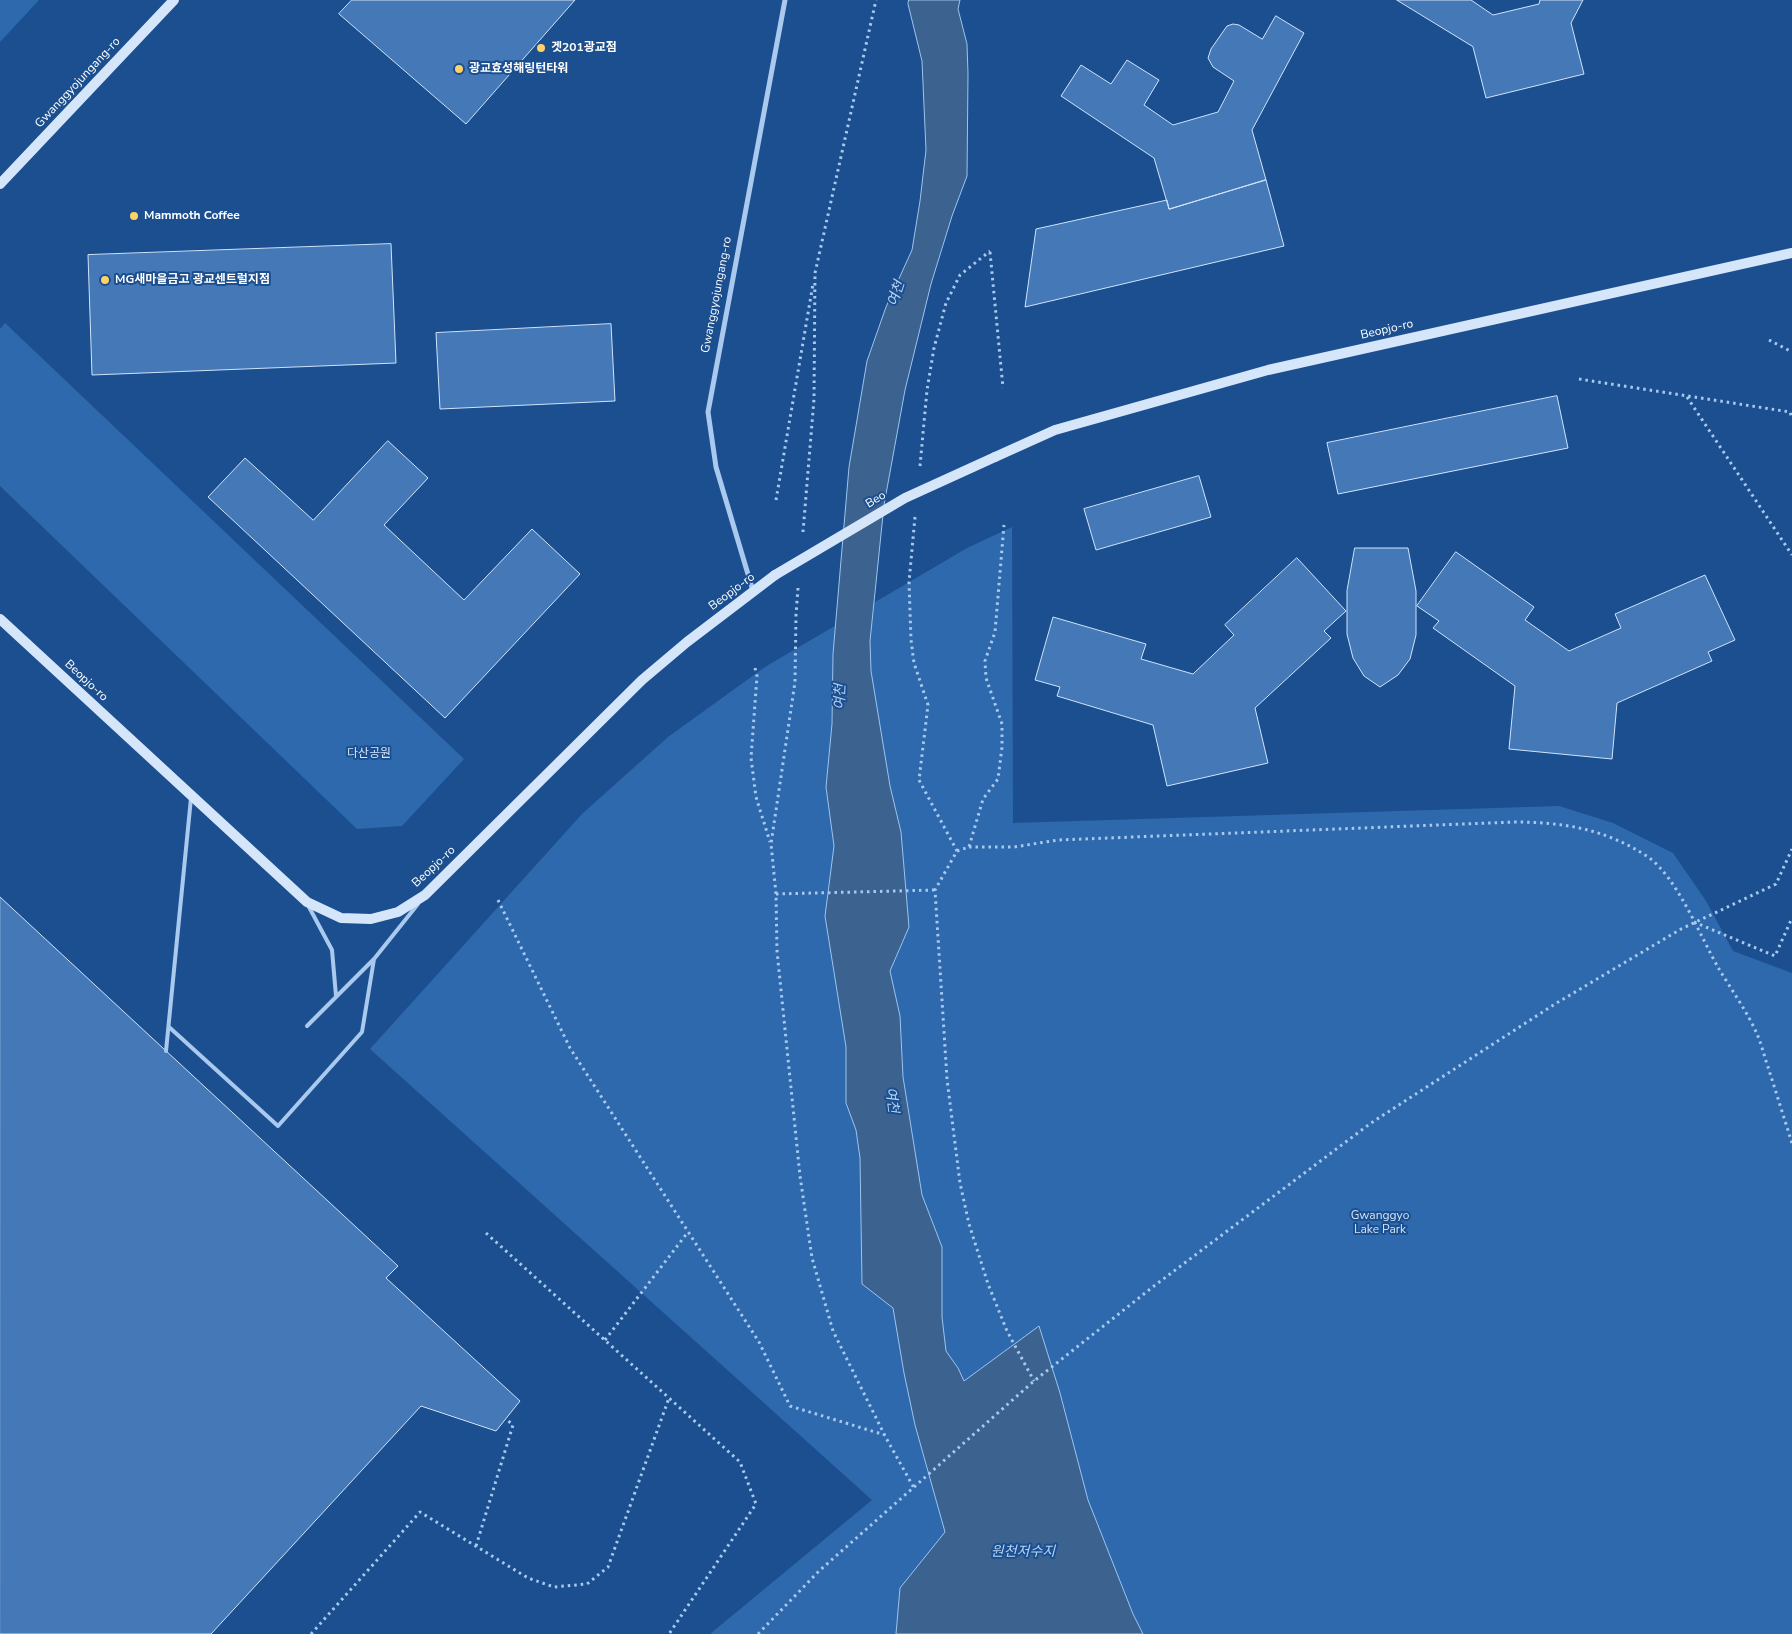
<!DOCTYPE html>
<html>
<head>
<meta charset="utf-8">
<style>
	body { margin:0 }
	canvas { display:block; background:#1b4f8f }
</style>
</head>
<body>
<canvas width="1792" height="1634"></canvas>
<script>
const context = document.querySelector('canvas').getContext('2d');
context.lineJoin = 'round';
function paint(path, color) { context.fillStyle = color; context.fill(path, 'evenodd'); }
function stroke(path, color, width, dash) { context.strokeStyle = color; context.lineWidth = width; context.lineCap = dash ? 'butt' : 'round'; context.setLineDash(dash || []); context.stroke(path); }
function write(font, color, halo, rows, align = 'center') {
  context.font = font + ' "Nunito Sans","Noto Sans KR",sans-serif'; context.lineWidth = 4; context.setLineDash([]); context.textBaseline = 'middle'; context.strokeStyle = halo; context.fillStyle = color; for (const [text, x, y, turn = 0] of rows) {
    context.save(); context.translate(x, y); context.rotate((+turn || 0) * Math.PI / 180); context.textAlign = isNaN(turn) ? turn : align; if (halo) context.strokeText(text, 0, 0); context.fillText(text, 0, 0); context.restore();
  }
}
const green = new Path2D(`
	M 0,0 L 39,0 L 0,42 Z
	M 5,323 L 464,759 L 402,826 L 357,829 L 0,486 L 0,329 Z
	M 1012,527 L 1013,823 L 1559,806 L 1613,823 L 1673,853 L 1706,901 L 1733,951 L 1792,973 L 1792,1634 L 710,1634 L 872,1500 L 370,1049 L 582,814 L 668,737 L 765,667 L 967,548 Z`);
const water = new Path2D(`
	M 909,0 L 960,0 L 958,9 L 967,44 L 968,74 L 967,176 L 952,216 L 931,284 L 905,390 L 884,505 L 870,641 L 871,671 L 890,786 L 901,832 L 909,927 L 890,971 L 900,1016 L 903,1077 L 922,1195 L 942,1247 L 942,1317 L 946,1351 L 958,1368 L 964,1381 L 1039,1326 L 1060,1393 L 1088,1500 L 1133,1614 L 1143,1634 L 896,1634 L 900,1588 L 945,1532 L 915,1425 L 904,1373 L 893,1308 L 862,1284 L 860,1158 L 856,1130 L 846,1103 L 846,1047 L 825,916 L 834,846 L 826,787 L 832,724 L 833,654 L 849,467 L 867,361 L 886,307 L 912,250 L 920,201 L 926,150 L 922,61 L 908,4 Z`);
const building = new Path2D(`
	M 352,0 L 575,0 L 466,124 L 339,14 Z
	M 1397,0 L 1471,0 L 1493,15 L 1539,4 L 1540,0 L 1583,0 L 1571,23 L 1584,74 L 1486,98 L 1473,47 Z
	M 1276,16 L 1304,33 L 1252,130 L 1266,180 L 1169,209 L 1154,158 L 1061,96 L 1081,65 L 1111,84 L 1127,60 L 1159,80 L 1144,105 L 1173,125 L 1218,112 L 1234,81 L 1213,67 L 1208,58 L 1211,49 L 1227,26 L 1233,24 L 1239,25 L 1262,39 Z
	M 1266,180 L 1284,246 L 1025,307 L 1036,229 L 1167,200 L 1169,209 Z
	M 391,244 L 396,363 L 92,375 L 88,255 Z
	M 611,324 L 615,401 L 440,409 L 436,333 Z
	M 1557,396 L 1568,448 L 1338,494 L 1327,443 Z
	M 388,441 L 428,478 L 384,525 L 464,600 L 532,529 L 580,574 L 445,718 L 208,497 L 245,458 L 313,520 Z
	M 1199,476 L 1211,517 L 1096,550 L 1084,509 Z
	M 1355,548 L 1408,548 L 1416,591 L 1416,635 L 1410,659 L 1398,675 L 1380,687 L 1364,676 L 1353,658 L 1347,634 L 1347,591 Z
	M 1456,552 L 1534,607 L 1525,620 L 1569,651 L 1621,628 L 1615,614 L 1705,575 L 1735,640 L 1708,652 L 1712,661 L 1617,703 L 1612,759 L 1509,749 L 1515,686 L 1433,628 L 1439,621 L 1417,606 Z
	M 1297,558 L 1346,611 L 1324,631 L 1331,638 L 1255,708 L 1268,763 L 1167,786 L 1153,725 L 1057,696 L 1060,687 L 1035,680 L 1053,617 L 1146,644 L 1141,659 L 1193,674 L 1234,635 L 1225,625 Z
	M 0,897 L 398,1266 L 386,1278 L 520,1401 L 496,1431 L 421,1406 L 211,1634 L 0,1634 Z`);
const path = new Path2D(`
	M 990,252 L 1003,388
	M 815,273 L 876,0
	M 1769,340 L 1792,352
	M 1579,379 L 1790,412 L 1792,418
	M 1687,397 L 1792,555
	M 920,466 L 927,390 L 934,348 L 946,303 L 960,275 L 990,251
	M 776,500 L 813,284
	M 915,517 L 909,582 L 911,640 L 914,663 L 928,705 L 919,780 L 957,851 L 935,890 L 947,1079 L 960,1183 L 969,1224 L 988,1284 L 1007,1331 L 1034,1381
	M 803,532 L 814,399 L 815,272
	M 798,588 L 796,615 L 795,682 L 771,844 L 776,894 L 777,951 L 800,1176 L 812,1258 L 833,1331 L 885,1436 L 914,1488
	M 755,668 L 757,676 L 751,758 L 756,797 L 770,842
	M 969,847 L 1014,847 L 1058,840 L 1514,822 C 1563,822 1606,829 1648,857 C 1677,877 1701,938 1719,969 C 1731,989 1748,1013 1757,1034 C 1762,1045 1764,1056 1768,1067 C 1776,1092 1784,1118 1792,1143
	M 957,851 L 969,847 L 983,799 L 998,779 L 1002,747 L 1002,724 L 986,678 L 985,661 L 995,632 L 1004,525
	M 776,894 L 935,890
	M 498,900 L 570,1048 L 759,1342 L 790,1406 L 885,1435
	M 1694,922 L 1775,956 L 1792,918
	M 486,1233 L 740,1462 L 756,1504 L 669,1634
	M 605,1340 L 688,1232
	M 476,1546 L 513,1425 L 506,1419
	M 311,1634 L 420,1512 L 528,1578 L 554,1587 L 587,1584 L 608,1567 L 669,1398
	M 758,1634 L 819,1571 L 1034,1381 L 1154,1286 L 1371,1123 L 1555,1004 L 1681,929 L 1776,884 L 1792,849`);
const lane = new Path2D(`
	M 309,907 L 332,950 L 336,996
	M 307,1026 L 374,959 L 418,904
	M 169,1027 L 278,1126 L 362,1032 L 374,959
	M 166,1051 L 191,798`);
const street = new Path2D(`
	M 753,591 L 716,467 L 708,412 L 785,0`);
const secondary = new Path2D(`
	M 0,184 L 174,0
	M 995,457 L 1055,430 L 1268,370 L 1792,253
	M 0,619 L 307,902 L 341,918 L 371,919 L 398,912 L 425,895 L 642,680 L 687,642 L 775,575`);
const secondaryBridge = new Path2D(`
	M 775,575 L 905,498 L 995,457`);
const markers = [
	[541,48,5,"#ffd166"],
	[459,69,5,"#ffd166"],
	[134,216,5,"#ffd166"],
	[105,280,5,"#ffd166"]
];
const poiNames = [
	["겟201광교점",551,48],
	["광교효성해링턴타워",469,69],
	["Mammoth Coffee",144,216],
	["MG새마을금고 광교센트럴지점",115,280]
];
const streetNames = [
	["Gwanggyojungang-ro",78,83,-47],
	["Gwanggyojungang-ro",717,295,-79],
	["Beopjo-ro",1387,330,-13],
	["Beo",876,500,-31],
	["Beopjo-ro",732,592,-37],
	["Beopjo-ro",86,681,43],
	["Beopjo-ro",434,867,-43]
];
const parkNames = [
	["다산공원",369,754],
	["Gwanggyo",1380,1216],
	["Lake Park",1380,1230]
];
const waterNames = [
	["여천",897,294,-72],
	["여천",841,697,-88],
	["여천",891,1100,83],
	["원천저수지",1023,1553]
];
paint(green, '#2e69ad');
paint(water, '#3c6290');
stroke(water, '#9cc4f0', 1);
paint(building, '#4478b7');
stroke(building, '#cfe3fa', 1);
stroke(path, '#a9c9ee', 3, [2.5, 4]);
stroke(lane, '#a9c9ee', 4);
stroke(street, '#a9c9ee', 5);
stroke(secondary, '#d6e6fa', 10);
stroke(secondaryBridge, '#d6e6fa', 10);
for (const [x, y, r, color] of markers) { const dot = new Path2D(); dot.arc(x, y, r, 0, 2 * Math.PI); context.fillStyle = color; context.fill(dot); stroke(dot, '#1b4f8f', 2); }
write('bold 12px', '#fff', '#1b4f8f', poiNames, 'left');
write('12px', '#fff', '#1b4f8f', streetNames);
write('12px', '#cfe3fa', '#1b4f8f', parkNames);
write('italic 14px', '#b5d3f5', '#1b4f8f', waterNames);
</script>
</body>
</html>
